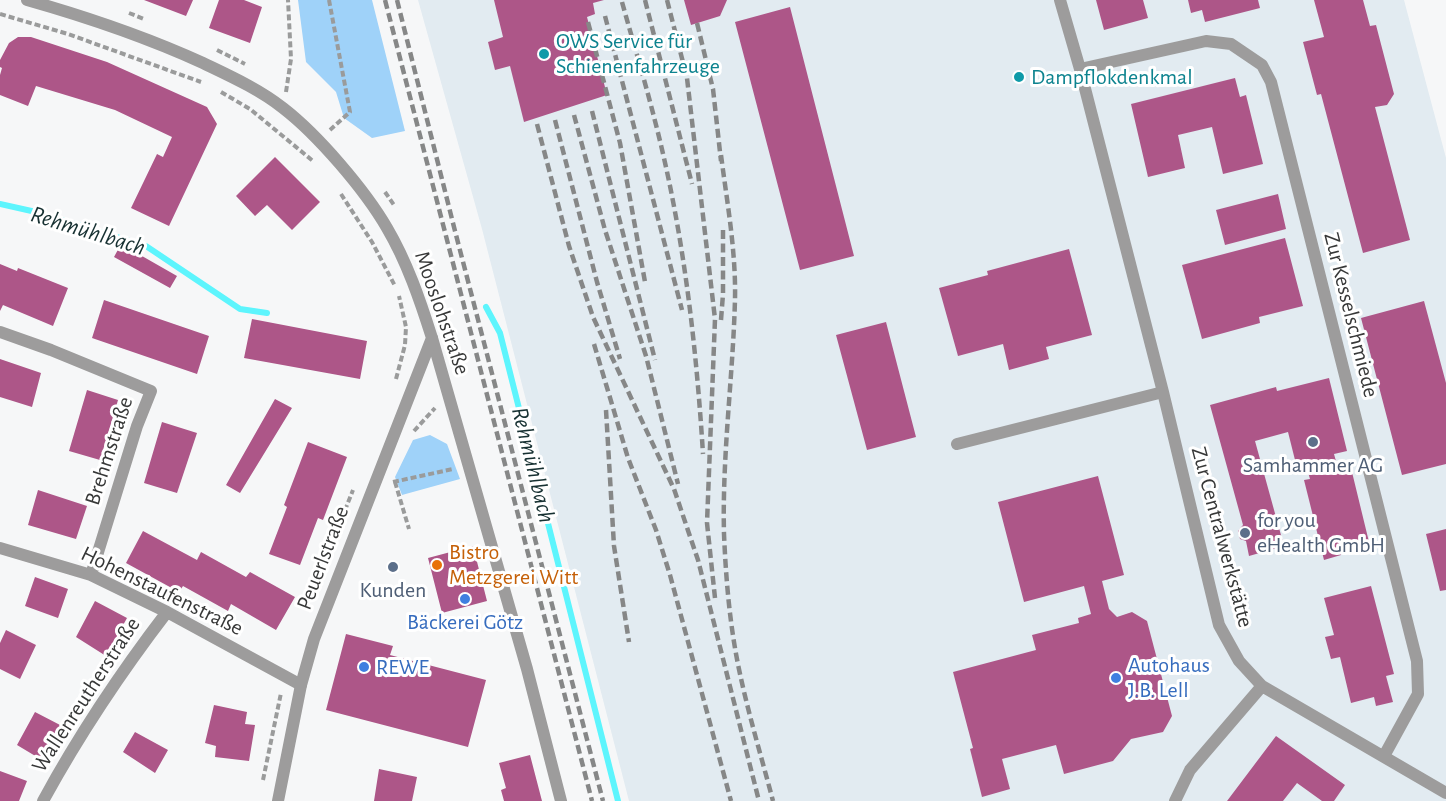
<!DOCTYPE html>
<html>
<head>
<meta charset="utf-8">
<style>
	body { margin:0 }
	canvas { display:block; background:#f6f7f8 }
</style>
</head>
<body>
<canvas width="1446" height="801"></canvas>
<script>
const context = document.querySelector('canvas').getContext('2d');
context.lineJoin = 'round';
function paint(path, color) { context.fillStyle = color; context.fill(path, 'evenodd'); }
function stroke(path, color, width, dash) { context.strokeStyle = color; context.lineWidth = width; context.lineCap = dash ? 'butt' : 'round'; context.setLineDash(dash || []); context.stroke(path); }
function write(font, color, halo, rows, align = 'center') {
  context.font = font + ' "Alegreya Sans",sans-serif'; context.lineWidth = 6; context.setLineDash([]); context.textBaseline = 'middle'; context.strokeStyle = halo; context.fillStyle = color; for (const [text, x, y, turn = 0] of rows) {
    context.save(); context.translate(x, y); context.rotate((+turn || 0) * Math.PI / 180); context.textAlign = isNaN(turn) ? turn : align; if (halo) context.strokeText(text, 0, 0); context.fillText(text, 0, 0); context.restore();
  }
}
const built = new Path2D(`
	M 418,0 L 1404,0 L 1446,158 L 1446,801 L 629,801 L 482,229 Z`);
const green = new Path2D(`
	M 298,0 L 372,0 L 405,131 L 372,138 L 344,118 L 336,92 L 306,62 Z
	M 430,435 L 447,444 L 460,479 L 402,495 L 395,477 L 413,440 Z`);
const stream = new Path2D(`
	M 0,204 L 36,212 L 146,246 L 240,309 L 267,313
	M 486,307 L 500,333 L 618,801`);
const building = new Path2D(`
	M 144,0 L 193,0 L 186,16 Z
	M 219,0 L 244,0 L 262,7 L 250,43 L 209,28 Z
	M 494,0 L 604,0 L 593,3 L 595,14 L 587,17 L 607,95 L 524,122 L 510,66 L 495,70 L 488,42 L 503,37 Z
	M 684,0 L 727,0 L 720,16 L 691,25 Z
	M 1096,0 L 1143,0 L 1148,18 L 1104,30 Z
	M 1188,0 L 1258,0 L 1260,8 L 1205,22 L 1202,10 L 1191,13 Z
	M 1314,0 L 1363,0 L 1370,26 L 1376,25 L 1394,94 L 1387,105 L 1375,107 L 1410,240 L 1363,253 L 1321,94 L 1317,95 L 1303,42 L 1324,37 Z
	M 790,7 L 854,256 L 800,270 L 735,22 Z
	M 18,37 L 31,37 L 107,62 L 207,107 L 217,124 L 169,226 L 131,208 L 157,154 L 163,157 L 172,137 L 115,110 L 36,86 L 28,106 L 0,95 L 0,75 L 2,68 L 0,67 L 0,60 L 9,43 Z
	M 1235,78 L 1240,97 L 1246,95 L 1263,164 L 1223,174 L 1212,127 L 1178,135 L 1185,168 L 1148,177 L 1131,104 Z
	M 275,157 L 320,202 L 292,230 L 267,205 L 255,216 L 236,196 Z
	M 1278,194 L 1286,229 L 1225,245 L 1216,210 Z
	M 1285,238 L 1303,306 L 1259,317 L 1260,323 L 1202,339 L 1182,265 Z
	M 121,244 L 177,276 L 170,288 L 114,257 Z
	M 1069,249 L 1092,335 L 1046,347 L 1049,359 L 1009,370 L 1003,344 L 958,356 L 939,288 L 988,275 L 987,271 Z
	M 0,264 L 17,271 L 18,268 L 68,288 L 53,326 L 3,305 L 0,311 Z
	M 104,300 L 209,336 L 197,374 L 92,338 Z
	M 1424,301 L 1446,383 L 1446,464 L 1402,475 L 1361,318 Z
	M 252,319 L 367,341 L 360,379 L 244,358 Z
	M 886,322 L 916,437 L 867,450 L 836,335 Z
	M 0,359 L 41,373 L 32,407 L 0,397 Z
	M 1329,378 L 1347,451 L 1334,454 L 1339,472 L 1351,468 L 1369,542 L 1339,549 L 1341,555 L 1324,560 L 1304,480 L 1310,479 L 1305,462 L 1296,464 L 1288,432 L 1255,441 L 1284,546 L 1249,556 L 1246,541 L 1240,539 L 1238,531 L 1243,525 L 1210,405 L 1276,387 L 1277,391 Z
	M 87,390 L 118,400 L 100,460 L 69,451 Z
	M 275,399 L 292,408 L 240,493 L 226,485 Z
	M 162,422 L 197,433 L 177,493 L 144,483 Z
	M 308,442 L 347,457 L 323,520 L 318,518 L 300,565 L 269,554 L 287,507 L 284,505 Z
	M 1098,476 L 1124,575 L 1102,581 L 1109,609 L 1117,617 L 1132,612 L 1147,621 L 1172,716 L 1163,732 L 1131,739 L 1113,761 L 1064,774 L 1056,745 L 1002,759 L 1010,789 L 982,797 L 970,749 L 973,748 L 953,672 L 1036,650 L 1032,635 L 1079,623 L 1078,618 L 1091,614 L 1084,586 L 1024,602 L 998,502 Z
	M 38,490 L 87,506 L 76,539 L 28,525 Z
	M 1446,529 L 1446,590 L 1440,591 L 1426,534 Z
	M 143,531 L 197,560 L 201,552 L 246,577 L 250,572 L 295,597 L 276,630 L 231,604 L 228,611 L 183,586 L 179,592 L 126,563 Z
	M 473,546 L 487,601 L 442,613 L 428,558 Z
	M 35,577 L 68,589 L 58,618 L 25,606 Z
	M 1371,586 L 1394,674 L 1386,676 L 1393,702 L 1376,706 L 1374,697 L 1351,703 L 1340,657 L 1331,659 L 1325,637 L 1334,635 L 1324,598 Z
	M 95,601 L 127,618 L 106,656 L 76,637 Z
	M 6,630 L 36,645 L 20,679 L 0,669 L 0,643 Z
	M 346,634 L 393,646 L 390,655 L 486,680 L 468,747 L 326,710 Z
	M 214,705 L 247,712 L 245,724 L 255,725 L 249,761 L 215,757 L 216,746 L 205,743 Z
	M 35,712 L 62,726 L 42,760 L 17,745 Z
	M 135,732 L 168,750 L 155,773 L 123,752 Z
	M 1276,736 L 1345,785 L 1334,801 L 1322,801 L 1297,783 L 1283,801 L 1227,801 Z
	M 530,755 L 542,801 L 504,801 L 501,790 L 506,788 L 499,763 Z
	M 379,769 L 417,777 L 412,801 L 374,801 Z
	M 0,771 L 27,781 L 19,801 L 0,801 Z`);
const path = new Path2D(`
	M 329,0 L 350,112 L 330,130
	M 129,13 L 144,19
	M 0,14 L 68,34 L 201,82
	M 217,50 L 245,64
	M 221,92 L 250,109 L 313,161
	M 286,92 L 291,59 L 288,0
	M 385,192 L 394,205
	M 341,194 L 372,242 L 395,286
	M 396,379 L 405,345 L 406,327 L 399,296
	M 414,431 L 435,408
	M 393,482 L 453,469
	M 395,482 L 409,529
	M 315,586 L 353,490
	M 263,780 L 281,693`);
const minor = new Path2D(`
	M 1060,0 L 1080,69 L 1163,392 L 1219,625 L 1239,661 L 1262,686 L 1446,793
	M 1080,69 L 1206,41 L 1231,44 L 1262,65 L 1271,82 L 1417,661 L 1418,694 L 1384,756
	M 0,332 L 51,350 L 151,391 L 137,426 L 91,575
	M 432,338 L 527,669 L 561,801
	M 957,444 L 1163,392
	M 0,548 L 91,575 L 167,612 L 301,685
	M 43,801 C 79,735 121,672 167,612
	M 1175,801 L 1190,770 L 1262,686`);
const tertiary = new Path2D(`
	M 27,0 C 87,17 146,37 203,63 C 230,76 259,89 283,108 C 318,135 365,190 387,228 C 407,262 420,300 432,338 L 314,639 L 301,685 L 278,801`);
const rail = new Path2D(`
	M 385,0 L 592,801
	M 397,0 L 455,231 L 603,801
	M 645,0 L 692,184
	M 667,0 L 687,78 L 715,319 L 707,523 L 715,598
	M 622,2 C 633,42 645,81 655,121 C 683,229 696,342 703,454
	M 605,16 L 682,310
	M 588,22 L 620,143 L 645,282
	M 697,23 L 713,89 L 721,161
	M 592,111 L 655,360
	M 574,115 L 605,230 L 646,356 L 678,484
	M 555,120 L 597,282 L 620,359
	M 537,124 L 569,246 L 593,317 L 674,489 L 698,560 L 759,801
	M 721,155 C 727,202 736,251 735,299 C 733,377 722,455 724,534 C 726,581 730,628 740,674 C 749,716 762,759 773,801
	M 721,320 L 723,294 L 723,230
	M 594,344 L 628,458 L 656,530 L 670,575 L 731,801
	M 606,410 L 614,546 L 629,642`);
const markers = [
	[544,54,6,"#0f9aa8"],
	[1019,77,6,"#0f9aa8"],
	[1313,442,6,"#5c6f8a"],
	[1245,533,6,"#5c6f8a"],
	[437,565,6,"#e8710a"],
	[393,567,6,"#5c6f8a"],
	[465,599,6,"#3f7fe0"],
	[364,667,6,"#3f7fe0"],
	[1116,678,6,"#3f7fe0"]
];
const cultureNames = [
	["OWS Service für",556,41],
	["Schienenfahrzeuge",556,66],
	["Dampflokdenkmal",1031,77]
];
const streetNames = [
	["Mooslohstraße",442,313,71],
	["Zur Kesselschmiede",1351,315,76],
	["Brehmstraße",109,451,-72],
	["Zur Centralwerkstätte",1222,537,75],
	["Peuerlstraße",323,558,-69],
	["Hohenstaufenstraße",162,591,26],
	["Wallenreutherstraße",86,695,-57]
];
const serviceNames = [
	["Samhammer AG",1313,465],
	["for you",1257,520,"left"],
	["eHealth GmbH",1257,545,"left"],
	["Kunden",393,590]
];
const foodNames = [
	["Bistro",449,552],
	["Metzgerei Witt",449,577]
];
const shopNames = [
	["Bäckerei Götz",465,622,"center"],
	["Autohaus",1128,665],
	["J.B. Lell",1128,690],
	["REWE",376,667]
];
const waterNames = [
	["Rehmühlbach",88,231,17],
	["Rehmühlbach",533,465,76]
];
paint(built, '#e2ebf1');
paint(green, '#9fd2f9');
stroke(stream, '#5df5fd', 6);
paint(building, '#ad5688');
stroke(path, '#9a9b9b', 4, [6, 3]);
stroke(minor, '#9d9c9c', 12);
stroke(tertiary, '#9d9c9c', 12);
stroke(rail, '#868787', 4.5, [9, 4.5]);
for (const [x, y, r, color] of markers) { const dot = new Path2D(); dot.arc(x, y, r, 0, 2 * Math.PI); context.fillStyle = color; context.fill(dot); stroke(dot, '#fff', 2); }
write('22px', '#0d838f', '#fff', cultureNames, 'left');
write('22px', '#373838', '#fff', streetNames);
write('22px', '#4e5e75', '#fff', serviceNames);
write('22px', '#c56008', '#fff', foodNames, 'left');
write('22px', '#366cbe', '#fff', shopNames, 'left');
write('italic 24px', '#173132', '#fff', waterNames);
</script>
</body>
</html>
